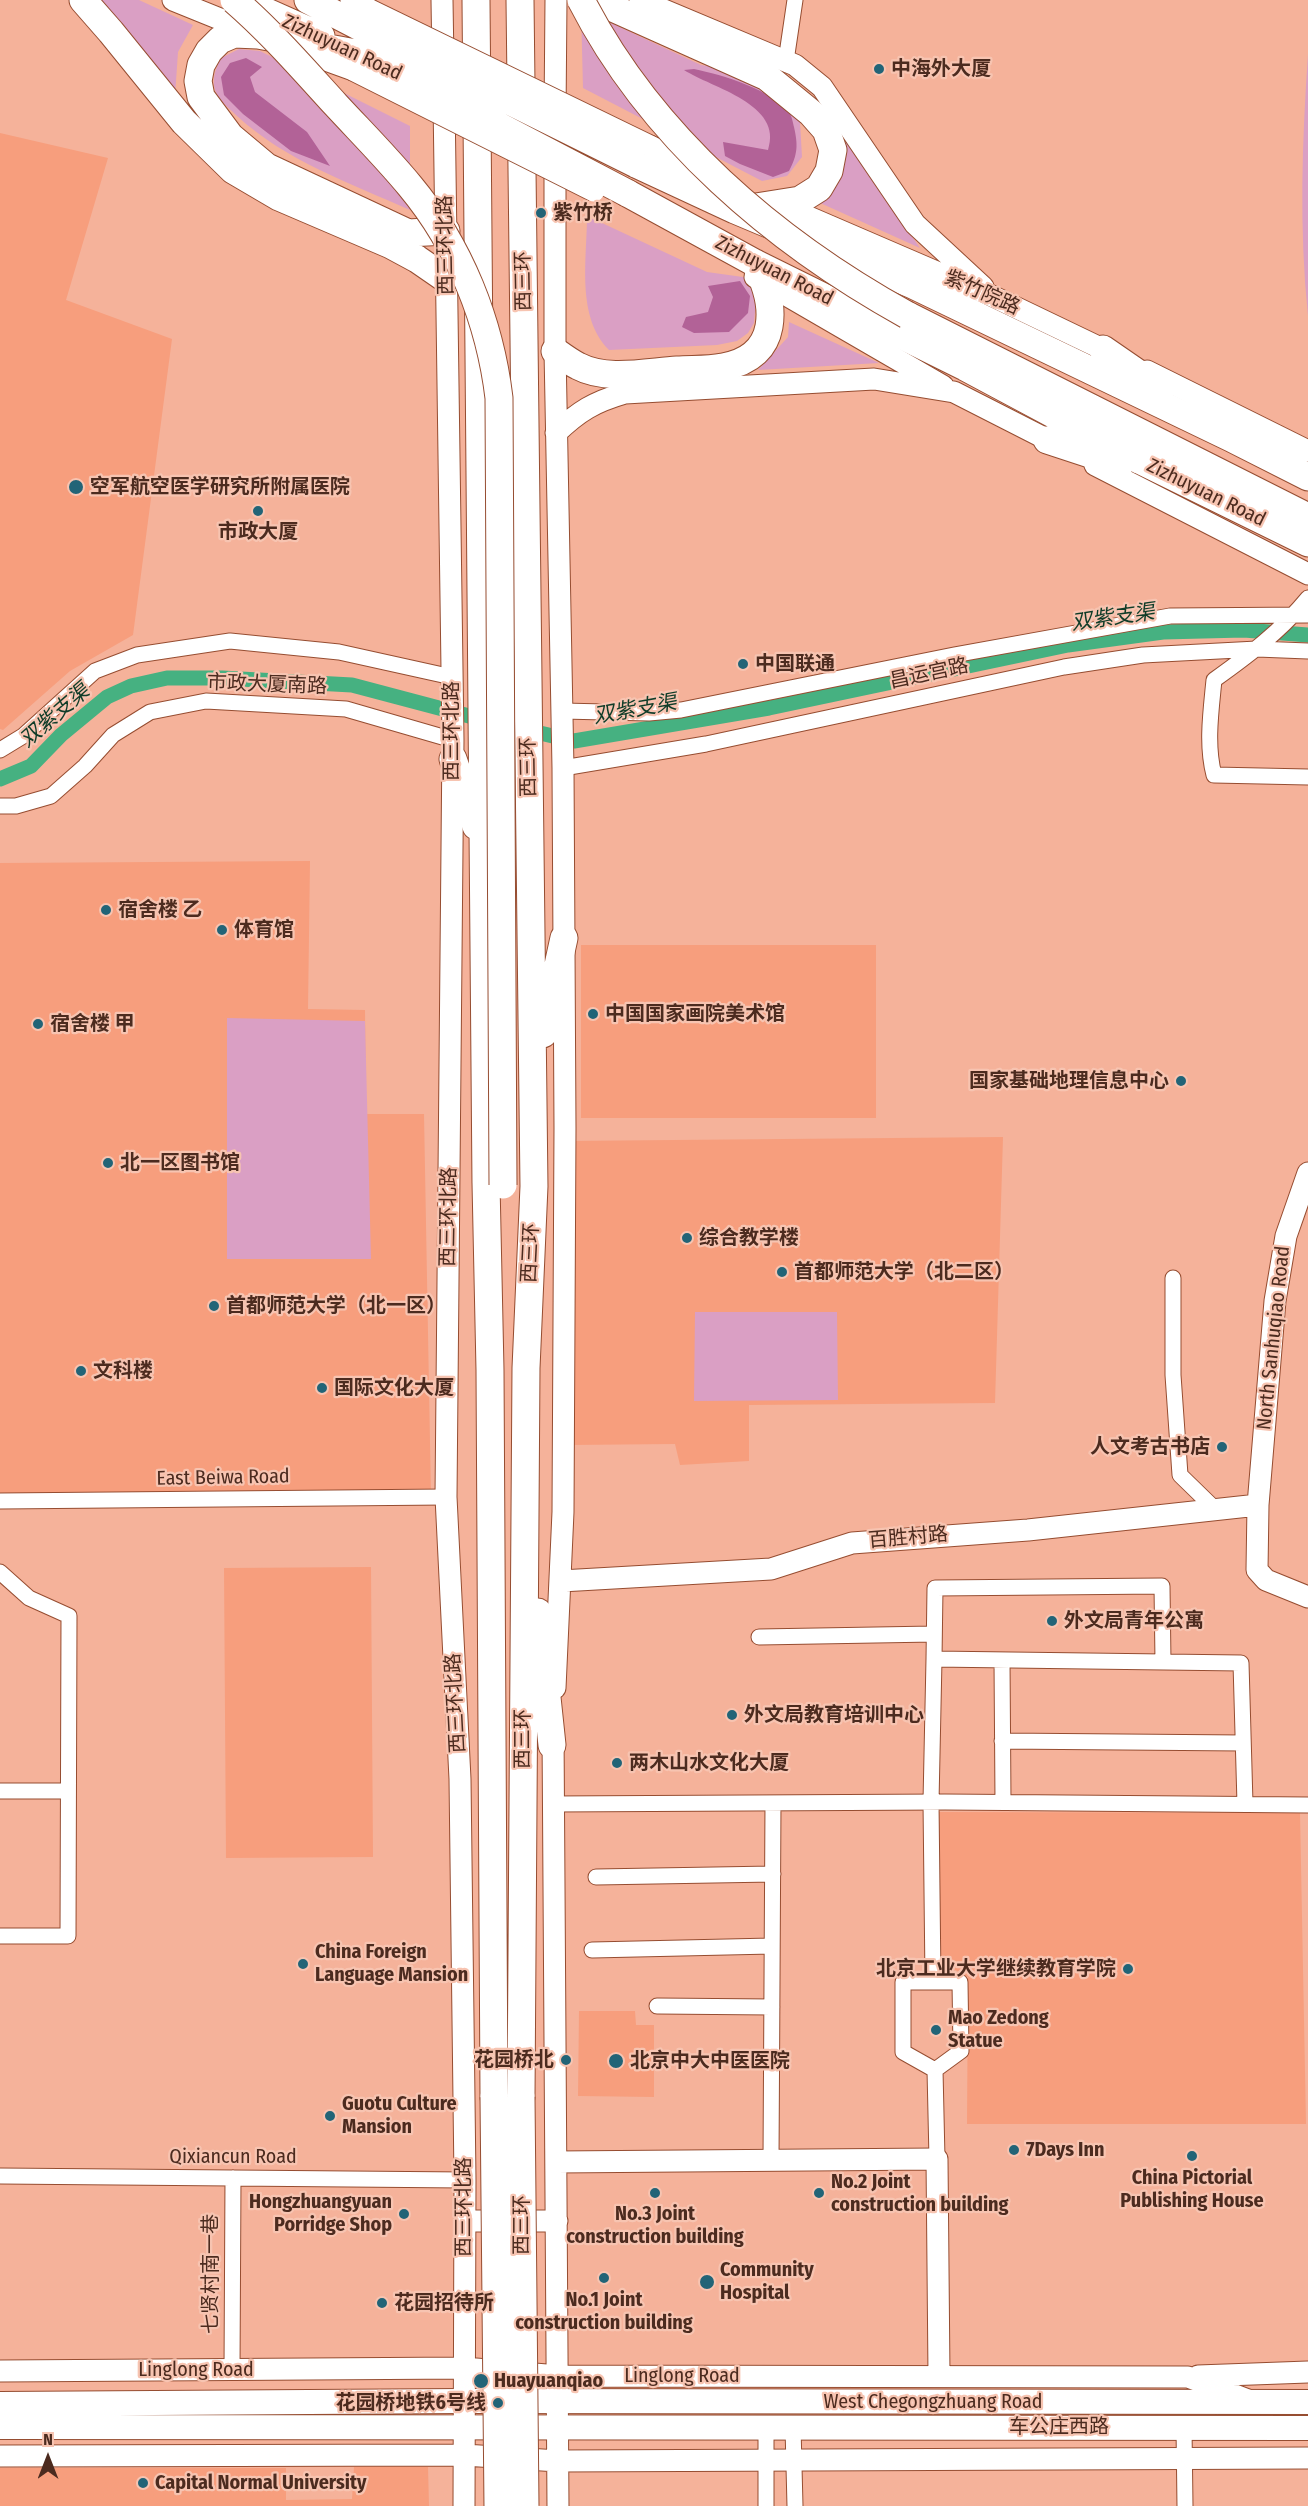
<!DOCTYPE html>
<html>
<head>
<meta charset="utf-8">
<style>
	body { margin:0 }
	#map { position:relative; width:1308px; height:2506px; overflow:hidden; background:#f5b29a; font-family:"Fira Sans Condensed",sans-serif }
	canvas { display:block }
	.north { position:absolute; left:18px; top:2428px; width:60px; height:60px; -webkit-text-stroke:4px #f7c4b1; paint-order:stroke; rotate:0deg; font-size:16px; font-weight:700; line-height:24px; text-align:center; color:#4c2b1f }
	.north::after { content:''; display:block; margin:auto; width:21px; height:27px; background:#4c2b1f; clip-path:polygon(50% 0,100% 100%,50% 72%,0 100%) }
</style>
</head>
<body>
<div id="map">
<canvas width="1308" height="2506"></canvas>
<div class="north">N</div>
</div>
<script>
const context = document.querySelector('canvas').getContext('2d');
context.lineJoin = 'round';
function paint(path, color) { context.fillStyle = color; context.fill(path, 'evenodd'); }
function stroke(path, color, width, dash) { context.strokeStyle = color; context.lineWidth = width; context.lineCap = dash ? 'butt' : 'round'; context.setLineDash(dash || []); context.stroke(path); }
function write(font, color, halo, rows, align = 'center') {
  context.font = font + ' "Fira Sans Condensed","Noto Sans SC",sans-serif'; context.lineWidth = 4.5; context.setLineDash([]); context.textBaseline = 'middle'; context.strokeStyle = halo; context.fillStyle = color; for (const [text, x, y, turn = 0] of rows) {
    context.save(); context.translate(x, y); context.rotate((+turn || 0) * Math.PI / 180); context.textAlign = isNaN(turn) ? turn : align; if (halo) context.strokeText(text, 0, 0); context.fillText(text, 0, 0); context.restore();
  }
}
const built = new Path2D(`
	M 0,133 L 108,158 L 66,300 L 172,339 L 133,635 L 70,671 L 3,730 L 0,729 Z
	M 310,861 L 308,1009 L 365,1010 L 366,1114 L 424,1114 L 431,1497 L 0,1501 L 0,863 Z
	M 581,945 L 876,945 L 876,1118 L 581,1118 Z
	M 1003,1137 L 995,1403 L 749,1405 L 749,1461 L 680,1465 L 675,1444 L 568,1445 L 565,1141 Z
	M 371,1567 L 373,1857 L 226,1858 L 224,1568 Z
	M 938,1812 L 1300,1813 L 1306,2124 L 967,2124 L 968,1977 L 939,1961 Z
	M 579,2011 L 635,2011 L 636,2025 L 654,2025 L 654,2097 L 578,2096 Z
	M 354,2467 L 428,2467 L 429,2506 L 0,2506 L 0,2468 L 286,2468 L 286,2500 L 352,2499 Z`);
const green = new Path2D(`
	M 99,0 L 139,0 L 193,25 L 178,52 L 175,96 Z
	M 581,9 L 701,65 L 744,71 L 786,103 L 800,122 L 802,157 L 787,176 L 762,181 L 583,88 Z
	M 239,49 L 260,51 L 410,126 L 410,210 C 350,183 286,161 237,116 C 231,110 222,103 218,96 C 210,83 215,70 221,58 Z
	M 1308,54 L 1308,316 C 1299,229 1302,141 1308,54 Z
	M 836,126 L 920,248 L 818,202 Z
	M 587,216 L 707,272 L 750,278 L 756,301 L 754,323 L 748,333 L 737,341 L 717,345 L 609,350 C 576,317 587,259 587,216 Z
	M 789,322 L 879,363 L 758,370 L 788,337 Z
	M 227,1018 L 365,1021 L 371,1259 L 227,1259 Z
	M 695,1312 L 837,1312 L 838,1400 L 694,1401 Z`);
const forest = new Path2D(`
	M 246,58 L 262,67 L 250,77 L 255,92 L 307,132 L 330,166 L 291,151 L 243,114 L 224,95 L 221,77 L 230,63 Z
	M 694,69 C 723,75 771,89 790,114 C 792,117 793,123 794,127 C 798,145 798,154 789,171 L 773,177 L 740,164 L 725,156 L 723,142 L 768,150 C 784,104 712,88 684,70 Z
	M 740,281 L 750,296 L 748,313 L 729,332 L 694,333 L 682,327 L 686,317 L 708,312 L 713,297 L 708,286 Z`);
const canal = new Path2D(`
	M 523,729 L 574,741 L 769,708 L 1068,645 L 1163,632 L 1244,630 L 1308,635
	M 0,779 L 31,766 L 61,735 L 107,697 L 131,686 L 167,678 L 222,678 L 352,685 L 488,721`);
const street = new Path2D(`
	M 786,61 L 795,0
	M 1308,598 C 1281,631 1249,655 1214,680 C 1211,711 1206,745 1214,775 L 1308,777
	M 562,711 L 649,713 L 681,710 L 954,655 L 1170,616 L 1308,615
	M 0,750 L 23,736 L 95,671 L 137,655 L 230,641 L 339,652 L 452,677
	M 563,768 L 706,744 L 1064,667 L 1143,655 L 1257,649 L 1308,651
	M 0,806 L 16,806 L 51,796 L 85,766 L 113,735 L 150,712 L 206,701 L 346,709 L 453,740
	M 1173,1278 L 1173,1375 L 1180,1475 L 1217,1511
	M 0,1501 L 446,1497
	M 0,1572 L 29,1598 L 69,1616 L 68,1936 L 0,1936
	M 759,1637 L 934,1634
	M 934,1659 L 935,1588 L 1162,1586 L 1163,1662
	M 1002,1660 L 1003,1802
	M 1002,1741 L 1243,1743
	M 0,1791 L 67,1791
	M 553,1804 L 945,1802 L 1308,1805
	M 596,1877 L 773,1874
	M 592,1950 L 772,1946
	M 933,1981 L 931,1802 L 934,1659 L 1241,1663 L 1245,1804
	M 903,1982 L 960,1982 L 961,2051 L 935,2070 L 903,2052 Z
	M 657,2006 L 772,2007
	M 935,2070 L 937,2159
	M 771,2160 L 773,1803
	M 0,2176 L 465,2180
	M 232,2370 L 233,2178
	M 766,2427 L 766,2506
	M 793,2427 L 795,2506
	M 1184,2428 L 1185,2506`);
const secondary = new Path2D(`
	M 173,0 L 252,32
	M 351,0 L 370,10
	M 442,0 L 443,62
	M 640,0 L 795,65 L 822,87 L 915,224 L 983,287
	M 306,53 L 353,70
	M 444,100 L 453,740 L 446,1497 L 460,1779 L 465,2180 L 464,2506
	M 555,116 L 556,0
	M 650,146 L 706,172
	M 555,157 L 555,351 L 563,768 L 565,1128 L 563,1512 L 555,1688
	M 776,203 L 992,296 L 1117,356
	M 755,277 L 943,386
	M 1147,371 L 1308,451
	M 556,433 C 579,411 594,402 625,393 L 874,379 L 954,392 L 1060,446
	M 1095,465 L 1308,574
	M 1308,1173 L 1286,1236 L 1275,1301 L 1258,1505 L 1257,1570 L 1266,1580 L 1308,1597
	M 561,1581 L 771,1569 L 852,1543 L 1028,1530 L 1258,1505
	M 553,1731 L 558,2506
	M 556,2162 L 937,2159 L 939,2376
	M 465,2221 L 557,2221
	M 0,2371 L 464,2368 L 558,2376 L 1188,2377 L 1248,2400
	M 1198,2376 L 1308,2372
	M 0,2456 L 464,2455 L 558,2461 L 1308,2458`);
const primary = new Path2D(`
	M 0,2404 L 463,2401 L 1308,2402
	M 0,2427 L 1308,2428`);
const highway = new Path2D(`
	M 83,0 L 111,32 L 184,122 L 233,170 L 279,197 L 391,245 L 417,259 L 446,279
	M 240,0 L 321,36
	M 308,0 L 364,29
	M 476,0 L 486,1183 L 490,1370 L 494,2097
	M 520,0 L 534,1186 L 526,1368 L 521,2097
	M 586,0 L 606,5 L 767,77 L 811,113 L 826,130 L 833,150 L 829,171 L 819,188 L 800,200 L 737,210
	M 361,54 L 258,35 L 234,34 L 220,40 L 209,51 L 201,65 L 198,81 L 201,97 L 230,136 L 267,167 L 408,233 L 446,231
	M 636,164 L 735,210 L 913,285 L 1231,438 L 1308,477
	M 627,193 L 755,263 L 965,367 L 1141,461 L 1308,543
	M 907,315 L 1308,517
	M 1103,349 L 1161,389
	M 555,351 C 562,356 570,362 578,366 C 606,381 646,372 677,370 C 692,369 708,370 723,367 C 781,357 777,304 755,263
	M 1047,440 L 1120,464
	M 453,759 L 476,826
	M 543,1034 L 564,938
	M 538,1612 L 552,1745`);
const secondaryBridge = new Path2D(`
	M 370,10 L 650,146
	M 353,70 L 594,191`);
const highwayBridge = new Path2D(`
	M 234,0 C 271,32 303,69 336,105 C 361,132 387,158 410,186 C 460,246 490,322 499,398 L 503,1185
	M 581,0 C 651,137 775,242 907,315
	M 364,29 L 636,164
	M 361,54 L 627,193
	M 494,2097 L 498,2506
	M 521,2097 L 525,2506`);
const markers = [
	[879,69,6,"#226477"],
	[541,213,6,"#226477"],
	[76,487,8,"#226477"],
	[258,511,6,"#226477"],
	[743,664,6,"#226477"],
	[106,910,6,"#226477"],
	[222,930,6,"#226477"],
	[593,1014,6,"#226477"],
	[38,1024,6,"#226477"],
	[1181,1081,6,"#226477"],
	[108,1163,6,"#226477"],
	[687,1238,6,"#226477"],
	[782,1272,6,"#226477"],
	[214,1306,6,"#226477"],
	[81,1371,6,"#226477"],
	[322,1388,6,"#226477"],
	[1222,1447,6,"#226477"],
	[1052,1621,6,"#226477"],
	[732,1715,6,"#226477"],
	[617,1763,6,"#226477"],
	[303,1964,6,"#226477"],
	[1128,1969,6,"#226477"],
	[936,2030,6,"#226477"],
	[566,2060,6,"#226477"],
	[616,2061,8,"#226477"],
	[330,2116,6,"#226477"],
	[1014,2150,6,"#226477"],
	[1192,2156,6,"#226477"],
	[655,2193,6,"#226477"],
	[819,2193,6,"#226477"],
	[404,2214,6,"#226477"],
	[604,2278,6,"#226477"],
	[707,2282,8,"#226477"],
	[382,2303,6,"#226477"],
	[481,2381,8,"#226477"],
	[498,2403,6,"#226477"],
	[143,2483,6,"#226477"]
];
const streetNames = [
	["Zizhuyuan Road",342,48,25],
	["西三环北路",446,245,-91],
	["Zizhuyuan Road",774,271,27],
	["西三环",524,281,-91],
	["紫竹院路",982,293,24],
	["Zizhuyuan Road",1206,493,26],
	["昌运宫路",929,674,-12],
	["市政大厦南路",267,685,2],
	["西三环北路",452,731,-90],
	["西三环",529,767,-91],
	["西三环北路",449,1217,-89],
	["西三环",531,1253,-87],
	["North Sanhuqiao Road",1274,1338,-84],
	["East Beiwa Road",223,1478,-1],
	["百胜村路",908,1538,-5],
	["西三环北路",456,1703,-93],
	["西三环",523,1739,-90],
	["Qixiancun Road",233,2157],
	["西三环北路",464,2207,-90],
	["西三环",522,2225,-90],
	["七贤村南一巷",211,2274,-90],
	["Linglong Road",196,2370],
	["Linglong Road",682,2376],
	["West Chegongzhuang Road",933,2402],
	["车公庄西路",1059,2427]
];
const poiNames = [
	["中海外大厦",891,69],
	["紫竹桥",553,213],
	["空军航空医学研究所附属医院",90,487],
	["市政大厦",258,532,"center"],
	["中国联通",755,664],
	["宿舍楼 乙",118,910],
	["体育馆",234,930],
	["中国国家画院美术馆",605,1014],
	["宿舍楼 甲",50,1024],
	["国家基础地理信息中心",1169,1081,"right"],
	["北一区图书馆",120,1163],
	["综合教学楼",699,1238],
	["首都师范大学（北二区）",794,1272],
	["首都师范大学（北一区）",226,1306],
	["文科楼",93,1371],
	["国际文化大厦",334,1388],
	["人文考古书店",1210,1447,"right"],
	["外文局青年公寓",1064,1621],
	["外文局教育培训中心",744,1715],
	["两木山水文化大厦",629,1763],
	["China Foreign",315,1952],
	["Language Mansion",315,1975],
	["北京工业大学继续教育学院",1116,1969,"right"],
	["Mao Zedong",948,2018],
	["Statue",948,2041],
	["花园桥北",554,2060,"right"],
	["北京中大中医医院",630,2061],
	["Guotu Culture",342,2104],
	["Mansion",342,2127],
	["7Days Inn",1026,2150],
	["China Pictorial",1192,2178,"center"],
	["Publishing House",1192,2201,"center"],
	["No.2 Joint",831,2182],
	["construction building",831,2205],
	["Hongzhuangyuan",392,2202,"right"],
	["Porridge Shop",392,2225,"right"],
	["No.3 Joint",655,2214,"center"],
	["construction building",655,2237,"center"],
	["Community",720,2270],
	["Hospital",720,2293],
	["No.1 Joint",604,2300,"center"],
	["construction building",604,2323,"center"],
	["花园招待所",394,2303],
	["Huayuanqiao",494,2381],
	["花园桥地铁6号线",486,2403,"right"],
	["Capital Normal University",155,2483]
];
const waterNames = [
	["双紫支渠",1113,618,-8],
	["双紫支渠",635,710,-10],
	["双紫支渠",55,716,-41]
];
paint(built, '#f79e7d');
paint(green, '#da9fc4');
paint(forest, '#b26297');
stroke(canal, '#46b181', 15);
stroke(street, '#964d31', 17);
stroke(secondary, '#964d31', 23);
stroke(primary, '#964d31', 26);
stroke(highway, '#964d31', 29);
stroke(street, '#fff', 15);
stroke(secondary, '#fff', 21);
stroke(primary, '#fff', 24);
stroke(highway, '#fff', 27);
stroke(secondaryBridge, '#964d31', 23, []);
stroke(highwayBridge, '#964d31', 29, []);
stroke(secondaryBridge, '#fff', 21);
stroke(highwayBridge, '#fff', 27);
for (const [x, y, r, color] of markers) { const dot = new Path2D(); dot.arc(x, y, r, 0, 2 * Math.PI); context.fillStyle = color; context.fill(dot); stroke(dot, '#f7c4b1', 2); }
write('20px', '#4c2b1f', '#f7c4b1', streetNames);
write('bold 20px', '#4c2b1f', '#f7c4b1', poiNames, 'left');
write('italic 21px', '#0f3c28', '#f7c4b1', waterNames);
</script>
</body>
</html>
